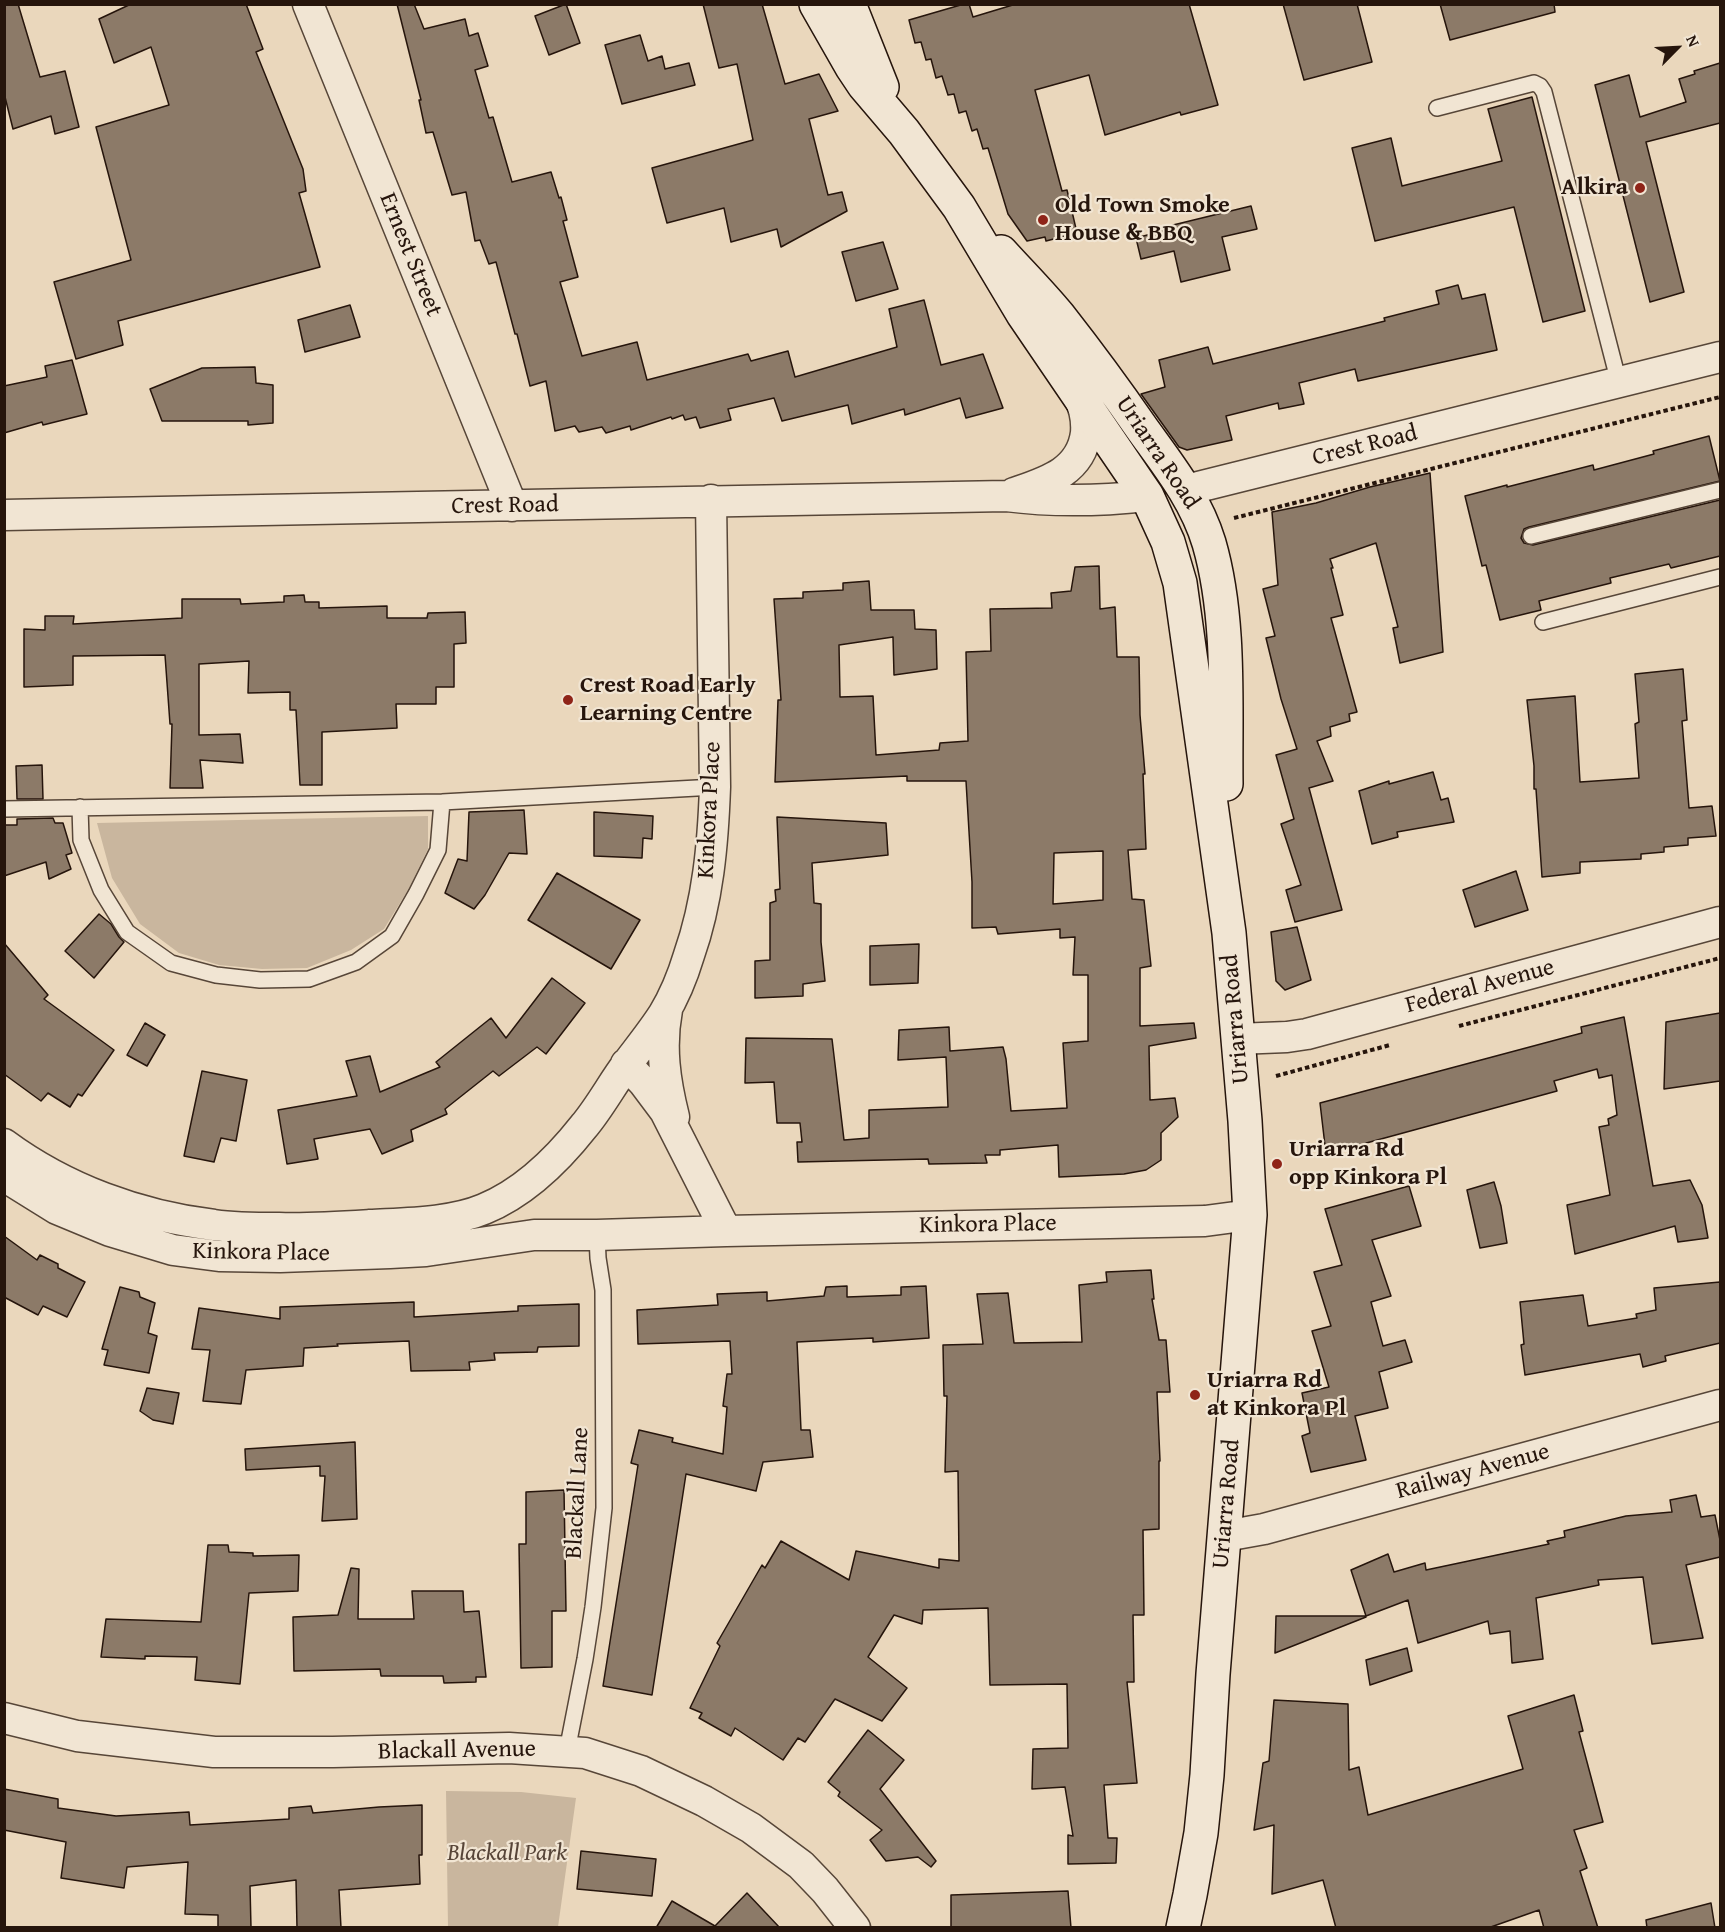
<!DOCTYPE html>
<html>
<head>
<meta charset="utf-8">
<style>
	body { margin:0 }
	#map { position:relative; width:1725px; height:1932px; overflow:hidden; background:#ead7bc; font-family:"Gentium Book Plus",serif }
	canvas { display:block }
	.frame { position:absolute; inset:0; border:6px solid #26150c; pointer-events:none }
	.north { position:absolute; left:1647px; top:18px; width:60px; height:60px; -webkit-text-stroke:4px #f1e5d3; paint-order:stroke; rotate:66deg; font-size:16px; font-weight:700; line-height:24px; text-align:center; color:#26150c }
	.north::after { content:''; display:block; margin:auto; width:21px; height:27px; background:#26150c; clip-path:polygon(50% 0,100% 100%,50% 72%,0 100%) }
</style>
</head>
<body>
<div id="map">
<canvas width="1725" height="1932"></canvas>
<div class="frame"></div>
<div class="north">N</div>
</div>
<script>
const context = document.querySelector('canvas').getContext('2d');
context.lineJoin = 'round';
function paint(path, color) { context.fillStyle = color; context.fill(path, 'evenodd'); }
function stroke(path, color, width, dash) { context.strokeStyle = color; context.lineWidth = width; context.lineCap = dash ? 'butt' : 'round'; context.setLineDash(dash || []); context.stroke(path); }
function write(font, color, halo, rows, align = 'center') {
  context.font = font + ' "Gentium Book Plus",serif'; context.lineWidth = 4.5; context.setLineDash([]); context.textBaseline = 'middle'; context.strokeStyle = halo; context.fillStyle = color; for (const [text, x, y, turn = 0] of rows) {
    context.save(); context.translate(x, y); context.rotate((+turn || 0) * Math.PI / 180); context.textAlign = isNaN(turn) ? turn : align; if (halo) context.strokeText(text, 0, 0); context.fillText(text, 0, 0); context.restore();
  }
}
const green = new Path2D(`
	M 428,816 L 428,849 L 408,890 L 384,929 L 351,950 L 307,968 L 262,969 L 219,965 L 179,953 L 140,924 L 112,878 L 97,823 Z
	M 446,1791 L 521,1792 L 576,1798 L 558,1927 L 448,1927 Z`);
const building = new Path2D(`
	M 4,4 L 18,4 L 40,77 L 65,71 L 79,127 L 55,134 L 51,116 L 13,129 L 4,93 Z
	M 131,4 L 246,4 L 263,49 L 256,52 L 303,169 L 306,191 L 299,193 L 320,267 L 118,321 L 123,345 L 76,359 L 54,282 L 131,260 L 96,127 L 169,105 L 151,47 L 114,63 L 99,19 Z
	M 397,4 L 414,4 L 424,29 L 465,19 L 469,36 L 478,33 L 488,66 L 475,70 L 489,118 L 493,117 L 512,182 L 551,172 L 559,198 L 561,197 L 567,220 L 563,221 L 578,277 L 560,282 L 582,356 L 637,342 L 647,380 L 748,354 L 751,361 L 788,351 L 795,377 L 897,347 L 889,309 L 924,300 L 941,365 L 983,354 L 1003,408 L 966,418 L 960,398 L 905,415 L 904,409 L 852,424 L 848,405 L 782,421 L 774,398 L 728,409 L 731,420 L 700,428 L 696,417 L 685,420 L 683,415 L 672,419 L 671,417 L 631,430 L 630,426 L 606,433 L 602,427 L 579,432 L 575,426 L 555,431 L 546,381 L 530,386 L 517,334 L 515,334 L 496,262 L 489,264 L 480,240 L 475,241 L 466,192 L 452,195 L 433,132 L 426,133 L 419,100 L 421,100 Z
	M 566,4 L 580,43 L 549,55 L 535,16 Z
	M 703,4 L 762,4 L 785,84 L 819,74 L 838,111 L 809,119 L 828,195 L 842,192 L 847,211 L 781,247 L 777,229 L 731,242 L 724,208 L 667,223 L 652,168 L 753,140 L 737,64 L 719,68 Z
	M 964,4 L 969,4 L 973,17 L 1016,4 L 1189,4 L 1218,105 L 1181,115 L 1180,112 L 1105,135 L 1089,75 L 1035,90 L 1062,191 L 1067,190 L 1077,233 L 1046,241 L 1045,237 L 1027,241 L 1008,214 L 988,148 L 983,149 L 977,129 L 972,131 L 966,111 L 959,113 L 954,94 L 948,95 L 942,76 L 936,78 L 931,59 L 926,60 L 921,42 L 915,43 L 909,20 Z
	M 1283,4 L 1357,4 L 1372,62 L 1304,80 Z
	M 1440,4 L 1554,4 L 1555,12 L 1450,40 Z
	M 640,35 L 648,61 L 662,56 L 665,69 L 689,63 L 695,85 L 622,104 L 605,45 Z
	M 1720,63 L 1720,123 L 1646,142 L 1684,292 L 1650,302 L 1595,85 L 1629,75 L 1640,117 L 1686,102 L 1679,79 L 1695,74 L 1694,71 Z
	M 1532,97 L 1585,311 L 1543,322 L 1514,207 L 1375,241 L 1352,148 L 1391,138 L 1402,186 L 1502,161 L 1488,109 Z
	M 1251,206 L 1257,229 L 1222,237 L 1230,270 L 1181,282 L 1174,251 L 1141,259 L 1136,238 L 1170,229 L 1169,226 Z
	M 883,242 L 898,289 L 856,301 L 842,252 Z
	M 1458,285 L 1462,299 L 1485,294 L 1497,350 L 1358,381 L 1355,369 L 1299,383 L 1304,404 L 1279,409 L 1278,403 L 1226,416 L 1232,440 L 1187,450 L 1179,447 L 1141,394 L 1165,387 L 1159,360 L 1208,347 L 1213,364 L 1385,321 L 1384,318 L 1439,304 L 1436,291 Z
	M 350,305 L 360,337 L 305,352 L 298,320 Z
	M 72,360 L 87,414 L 43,425 L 42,422 L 4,433 L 4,386 L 47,377 L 45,366 Z
	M 255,367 L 256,383 L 273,385 L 273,423 L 248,425 L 248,421 L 162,421 L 150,389 L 202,368 Z
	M 1709,436 L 1720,481 L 1529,527 L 1524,529 L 1521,538 L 1524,543 L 1533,545 L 1720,500 L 1720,556 L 1671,568 L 1669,564 L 1610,578 L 1611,583 L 1539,601 L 1541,610 L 1500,620 L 1486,565 L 1482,566 L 1465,496 L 1507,485 L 1507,487 L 1593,465 L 1594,470 L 1654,454 L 1653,451 Z
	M 1430,473 L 1443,652 L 1400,663 L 1393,628 L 1398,627 L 1376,543 L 1330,559 L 1333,568 L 1331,568 L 1343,615 L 1331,618 L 1357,712 L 1349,714 L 1350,721 L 1330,727 L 1331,736 L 1317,741 L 1333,781 L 1309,788 L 1342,910 L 1295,922 L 1286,890 L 1301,885 L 1281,824 L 1294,819 L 1276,755 L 1297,749 L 1281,699 L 1266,638 L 1275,636 L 1263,589 L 1278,585 L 1272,512 L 1316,503 L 1370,487 Z
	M 1099,566 L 1100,609 L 1115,607 L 1117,657 L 1139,657 L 1140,715 L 1145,774 L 1143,774 L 1146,849 L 1128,850 L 1132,899 L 1144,900 L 1151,966 L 1140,968 L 1140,1026 L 1194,1023 L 1196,1038 L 1149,1046 L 1150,1100 L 1175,1098 L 1178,1117 L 1161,1133 L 1161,1160 L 1146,1170 L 1124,1174 L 1059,1177 L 1058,1145 L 1000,1150 L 1000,1155 L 985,1155 L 987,1163 L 929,1164 L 928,1159 L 798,1162 L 797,1142 L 802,1142 L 800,1123 L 777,1123 L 774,1082 L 745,1083 L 746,1038 L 832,1039 L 844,1140 L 869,1138 L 869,1110 L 948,1107 L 946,1057 L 898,1060 L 899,1030 L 949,1027 L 950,1051 L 1003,1047 L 1006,1059 L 1011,1111 L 1067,1108 L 1063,1043 L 1088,1041 L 1088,975 L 1073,975 L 1075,937 L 1060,938 L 1060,929 L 998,934 L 996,927 L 972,928 L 972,882 L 966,781 L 907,781 L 907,776 L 775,782 L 778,700 L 781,700 L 774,599 L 803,598 L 803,592 L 843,590 L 843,583 L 869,581 L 871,610 L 914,610 L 915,629 L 936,630 L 937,669 L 894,675 L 893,637 L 839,645 L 840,697 L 873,696 L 876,755 L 939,750 L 940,743 L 968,741 L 966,652 L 991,651 L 990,609 L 1052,608 L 1051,593 L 1071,591 L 1075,567 ZM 1103,851 L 1103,900 L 1053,904 L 1054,853 Z
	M 304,595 L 305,602 L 319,602 L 319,608 L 387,606 L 387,618 L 427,618 L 428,613 L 465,612 L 466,643 L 454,644 L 454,687 L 436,687 L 436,704 L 396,704 L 397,728 L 322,732 L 322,785 L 300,785 L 296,710 L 290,710 L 290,692 L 248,693 L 249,661 L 199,664 L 199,735 L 240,734 L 243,763 L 200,760 L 203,788 L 170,788 L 172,724 L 170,724 L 165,655 L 73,656 L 73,685 L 24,687 L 24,629 L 45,630 L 45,616 L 74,616 L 73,624 L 182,618 L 182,599 L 240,599 L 241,604 L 284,602 L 284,596 Z
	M 1683,669 L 1687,720 L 1682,721 L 1689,808 L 1712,806 L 1716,836 L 1688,838 L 1688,845 L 1664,847 L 1664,852 L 1641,854 L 1641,859 L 1580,862 L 1580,873 L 1542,877 L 1536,789 L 1534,789 L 1534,766 L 1527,700 L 1575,696 L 1580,782 L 1639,778 L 1635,724 L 1639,722 L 1635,674 Z
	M 42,765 L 43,799 L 17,799 L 16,766 Z
	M 1433,772 L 1441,800 L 1448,798 L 1454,822 L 1397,832 L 1398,837 L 1372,844 L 1359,791 L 1389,781 L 1389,784 Z
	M 524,810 L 527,854 L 509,853 L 485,895 L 474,909 L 445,893 L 458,859 L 467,861 L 469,812 Z
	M 594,812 L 653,816 L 652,839 L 643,838 L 642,858 L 594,856 Z
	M 777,817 L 886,823 L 888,855 L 812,863 L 814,903 L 821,904 L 821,942 L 825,981 L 803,984 L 803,996 L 755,998 L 755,961 L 770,960 L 770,903 L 776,901 L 775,890 L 780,889 Z
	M 53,818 L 55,823 L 63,823 L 72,853 L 66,855 L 71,869 L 49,879 L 46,862 L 4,876 L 4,825 L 17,825 L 17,819 Z
	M 1516,871 L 1528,910 L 1475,927 L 1463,890 Z
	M 557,873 L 640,920 L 611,969 L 528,920 Z
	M 99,914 L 111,924 L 119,937 L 124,942 L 94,978 L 65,951 Z
	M 1297,927 L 1311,980 L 1285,990 L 1276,981 L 1271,932 Z
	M 4,943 L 48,995 L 44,999 L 114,1050 L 82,1096 L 78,1094 L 70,1107 L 48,1093 L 41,1101 L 4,1074 Z
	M 919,944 L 918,983 L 870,985 L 870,946 Z
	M 552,978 L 585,1003 L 546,1054 L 537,1047 L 499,1076 L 493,1071 L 445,1109 L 447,1114 L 411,1130 L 413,1141 L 382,1154 L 370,1129 L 314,1139 L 318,1159 L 287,1164 L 278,1110 L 357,1096 L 346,1061 L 370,1056 L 380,1092 L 440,1067 L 436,1062 L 491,1018 L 506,1038 Z
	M 1720,1013 L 1720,1081 L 1664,1089 L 1666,1022 Z
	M 1624,1017 L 1653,1186 L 1690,1180 L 1702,1205 L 1708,1238 L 1678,1242 L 1675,1226 L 1575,1254 L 1567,1205 L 1610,1195 L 1599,1127 L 1609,1125 L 1608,1119 L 1617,1115 L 1612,1075 L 1599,1078 L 1597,1069 L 1554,1081 L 1557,1091 L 1326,1154 L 1320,1103 L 1582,1033 L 1581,1027 Z
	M 145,1023 L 165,1035 L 147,1066 L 127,1055 Z
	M 202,1071 L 247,1080 L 236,1141 L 221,1138 L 214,1162 L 184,1156 Z
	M 1494,1182 L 1501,1206 L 1507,1243 L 1480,1248 L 1467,1190 Z
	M 1409,1186 L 1421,1226 L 1372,1240 L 1391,1296 L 1371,1302 L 1383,1346 L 1405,1340 L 1412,1362 L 1379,1372 L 1388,1408 L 1355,1416 L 1366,1460 L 1311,1472 L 1302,1436 L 1310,1433 L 1302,1393 L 1329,1387 L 1312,1331 L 1331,1326 L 1314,1272 L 1342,1265 L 1325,1209 Z
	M 4,1236 L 37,1260 L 40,1255 L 58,1264 L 58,1268 L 85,1282 L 67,1317 L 43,1306 L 38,1315 L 4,1297 Z
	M 1151,1270 L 1154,1299 L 1152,1299 L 1159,1340 L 1166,1340 L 1170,1392 L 1157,1392 L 1160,1461 L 1159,1461 L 1159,1529 L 1143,1530 L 1144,1615 L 1133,1615 L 1134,1682 L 1127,1682 L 1137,1783 L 1104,1785 L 1108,1838 L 1117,1838 L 1116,1863 L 1068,1864 L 1068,1835 L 1073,1836 L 1065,1787 L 1032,1789 L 1033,1749 L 1068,1748 L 1067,1684 L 990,1685 L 988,1608 L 923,1610 L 922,1624 L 894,1615 L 868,1657 L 907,1688 L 882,1721 L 835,1699 L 805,1742 L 798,1738 L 783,1760 L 735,1728 L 731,1736 L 699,1718 L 702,1713 L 690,1708 L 720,1646 L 717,1643 L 762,1565 L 765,1568 L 781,1541 L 849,1580 L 856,1551 L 939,1568 L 939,1559 L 959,1561 L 958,1471 L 945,1472 L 947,1396 L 944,1396 L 943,1345 L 983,1344 L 977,1294 L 1008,1293 L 1014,1343 L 1082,1342 L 1079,1285 L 1107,1282 L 1106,1272 Z
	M 1720,1282 L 1720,1343 L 1665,1356 L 1666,1361 L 1643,1367 L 1640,1354 L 1525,1375 L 1521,1345 L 1524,1344 L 1520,1302 L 1583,1295 L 1588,1326 L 1637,1318 L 1636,1314 L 1656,1310 L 1654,1288 Z
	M 847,1286 L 847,1297 L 901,1295 L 901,1287 L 926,1286 L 929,1338 L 873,1342 L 873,1338 L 797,1342 L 801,1430 L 810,1430 L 813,1457 L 763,1462 L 756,1491 L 686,1474 L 652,1695 L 603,1686 L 638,1465 L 631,1463 L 639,1430 L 673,1438 L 672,1442 L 723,1454 L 727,1407 L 723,1406 L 727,1374 L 732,1374 L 730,1341 L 638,1344 L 637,1310 L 718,1305 L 717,1294 L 767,1292 L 767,1301 L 824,1296 L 826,1287 Z
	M 120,1287 L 139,1292 L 140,1297 L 155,1303 L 148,1333 L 157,1336 L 149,1373 L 104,1365 L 108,1350 L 102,1349 Z
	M 414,1302 L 414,1317 L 518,1311 L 518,1306 L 579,1304 L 579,1346 L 538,1347 L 537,1352 L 494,1353 L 495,1360 L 469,1362 L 470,1370 L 411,1371 L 409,1341 L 337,1344 L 338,1346 L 304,1348 L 303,1366 L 246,1370 L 241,1404 L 203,1401 L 210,1350 L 192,1349 L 199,1308 L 280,1319 L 280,1307 Z
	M 147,1388 L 179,1393 L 173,1424 L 153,1420 L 140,1411 Z
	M 355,1442 L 357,1519 L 322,1521 L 325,1476 L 320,1476 L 320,1466 L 246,1470 L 245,1449 Z
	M 564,1490 L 566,1611 L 552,1611 L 552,1667 L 521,1668 L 519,1544 L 526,1544 L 526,1492 Z
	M 1696,1495 L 1701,1517 L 1715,1515 L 1720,1540 L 1720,1557 L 1686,1565 L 1703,1638 L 1652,1644 L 1643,1577 L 1598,1580 L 1599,1585 L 1536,1598 L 1543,1659 L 1512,1663 L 1510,1631 L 1490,1634 L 1488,1621 L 1418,1643 L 1408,1600 L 1366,1616 L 1351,1570 L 1388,1554 L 1394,1572 L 1425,1563 L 1426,1570 L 1549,1544 L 1547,1541 L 1565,1537 L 1564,1531 L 1626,1516 L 1672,1512 L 1670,1500 Z
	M 208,1545 L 228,1545 L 229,1552 L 253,1553 L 253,1556 L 299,1555 L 298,1591 L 249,1593 L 240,1684 L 195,1680 L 197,1657 L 145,1656 L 145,1659 L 101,1657 L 106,1619 L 201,1622 Z
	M 351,1568 L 359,1569 L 358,1619 L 414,1619 L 412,1591 L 463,1591 L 464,1612 L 479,1611 L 486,1677 L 476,1677 L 476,1682 L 444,1683 L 443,1676 L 381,1676 L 380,1669 L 294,1671 L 293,1617 L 338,1615 Z
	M 1276,1616 L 1366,1616 L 1366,1617 L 1275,1653 Z
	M 1407,1648 L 1412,1671 L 1370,1685 L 1366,1660 Z
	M 1574,1695 L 1583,1731 L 1579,1732 L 1603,1822 L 1574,1830 L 1587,1868 L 1580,1871 L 1598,1928 L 1544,1928 L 1539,1910 L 1488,1928 L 1336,1928 L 1323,1880 L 1272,1894 L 1274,1825 L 1254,1830 L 1263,1763 L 1269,1761 L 1274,1700 L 1348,1704 L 1349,1770 L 1359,1767 L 1368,1815 L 1523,1769 L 1508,1716 Z
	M 868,1730 L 904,1760 L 880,1789 L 936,1861 L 931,1867 L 918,1857 L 886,1861 L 870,1840 L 882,1830 L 838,1796 L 840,1792 L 828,1782 Z
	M 4,1789 L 58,1799 L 58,1808 L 116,1816 L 189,1812 L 190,1825 L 289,1819 L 289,1808 L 311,1806 L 313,1813 L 379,1807 L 422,1805 L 422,1855 L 419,1855 L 420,1884 L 339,1890 L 341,1928 L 297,1928 L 296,1880 L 250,1886 L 251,1928 L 218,1928 L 218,1915 L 185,1914 L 188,1862 L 127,1867 L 124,1888 L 61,1878 L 66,1842 L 4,1830 Z
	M 581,1851 L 656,1859 L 652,1896 L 577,1889 Z
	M 1068,1891 L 1071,1928 L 951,1928 L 951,1895 Z
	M 747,1893 L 780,1928 L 656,1928 L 672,1901 L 715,1926 Z
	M 1711,1903 L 1715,1928 L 1647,1928 L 1646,1920 Z`);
const path = new Path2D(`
	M 1234,518 L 1720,397
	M 1459,1026 L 1720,958
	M 1276,1076 L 1390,1045`);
const lane = new Path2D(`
	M 1437,108 L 1534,83 L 1540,86 L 1544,92 L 1619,383
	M 1531,536 L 1720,490
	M 1543,622 L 1720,577
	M 80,807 L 81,840 L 101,890 L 127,932 L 171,963 L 216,975 L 260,980 L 309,979 L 356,962 L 392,936 L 416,894 L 438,850 L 442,802
	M 4,809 L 442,802 L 715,787
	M 567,1751 L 585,1659 L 593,1607 L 604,1508 L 603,1290 L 598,1258 L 597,1235`);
const street = new Path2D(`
	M 308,4 L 512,506
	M 1186,490 L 1720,357
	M 1014,493 C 1046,482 1081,472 1086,433 C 1087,420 1085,409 1079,397
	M 4,515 C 338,509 672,501 1006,496 C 1053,502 1100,501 1147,496
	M 667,1010 C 660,1047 665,1081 674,1117
	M 1237,1039 L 1287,1037 L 1307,1034 L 1720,922
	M 626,1064 L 644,1083 L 665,1111 L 726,1231 L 1205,1221 L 1250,1215
	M 4,1144 C 65,1189 139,1216 214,1225 C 235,1228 257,1228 279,1228 C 309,1229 339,1227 370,1225 C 405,1223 451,1223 484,1209 C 523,1193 558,1159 584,1126 C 600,1107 612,1084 627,1064 C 639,1048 652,1032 663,1015 C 674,997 683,975 689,955 C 708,901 713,844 715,787 L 711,500
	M 4,1176 L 57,1209 L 110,1231 L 173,1250 L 219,1256 L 280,1257 L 390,1253 L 426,1251 L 534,1235 L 597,1235 L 726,1231
	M 1225,1536 L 1264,1529 L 1720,1405
	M 4,1718 L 77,1736 L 214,1752 L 333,1752 L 509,1748 L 585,1753 L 641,1771 L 704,1801 L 751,1828 L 801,1865 L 825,1890 L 855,1928`);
const secondary = new Path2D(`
	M 816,4 L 852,67 L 864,85 L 904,132 L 959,207 L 1023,314 L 1147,496 L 1168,542 L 1180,583 L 1229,933 L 1245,1121 L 1250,1215 L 1213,1674 L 1207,1775 L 1201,1833 L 1190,1895 L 1183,1928
	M 849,4 L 882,87
	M 1001,252 C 1020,273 1041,294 1059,316 C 1088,353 1116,391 1143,430 C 1169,466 1196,500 1209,543 C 1231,619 1225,706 1226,784`);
const markers = [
	[1640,188,6,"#8f2418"],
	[1043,220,6,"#8f2418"],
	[568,700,6,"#8f2418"],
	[1277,1164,6,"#8f2418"],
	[1195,1395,6,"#8f2418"]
];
const poiNames = [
	["Alkira",1628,188,"right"],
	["Old Town Smoke",1055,206],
	["House & BBQ",1055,234],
	["Crest Road Early",580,686],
	["Learning Centre",580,714],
	["Uriarra Rd",1289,1150],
	["opp Kinkora Pl",1289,1178],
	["Uriarra Rd",1207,1381],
	["at Kinkora Pl",1207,1409]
];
const streetNames = [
	["Ernest Street",410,255,68],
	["Crest Road",1365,446,-14],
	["Uriarra Road",1157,453,56],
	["Crest Road",505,506,-1],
	["Kinkora Place",710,810,-87],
	["Federal Avenue",1480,987,-15],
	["Uriarra Road",1236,1019,-95],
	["Kinkora Place",988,1225,-1],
	["Kinkora Place",261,1253,1],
	["Railway Avenue",1473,1472,-15],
	["Blackall Lane",578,1493,-87],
	["Uriarra Road",1227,1504,-85],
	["Blackall Avenue",457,1751,-1]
];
const parkNames = [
	["Blackall Park",507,1854]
];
paint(green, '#c9b69e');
paint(building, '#8c7a68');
stroke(building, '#26150c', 1.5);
stroke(lane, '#574638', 18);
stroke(street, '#574638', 33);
stroke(secondary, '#26150c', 36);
stroke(path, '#26150c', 4, [4.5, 3]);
stroke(lane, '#f1e5d3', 15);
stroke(street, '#f1e5d3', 30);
stroke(secondary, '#f1e5d3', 33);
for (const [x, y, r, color] of markers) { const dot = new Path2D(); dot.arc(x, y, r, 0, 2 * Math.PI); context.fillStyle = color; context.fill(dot); stroke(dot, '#f1e5d3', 2); }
write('bold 24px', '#26150c', '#f1e5d3', poiNames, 'left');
write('24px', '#26150c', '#f1e5d3', streetNames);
write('italic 24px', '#574538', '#f1e5d3', parkNames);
</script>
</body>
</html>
